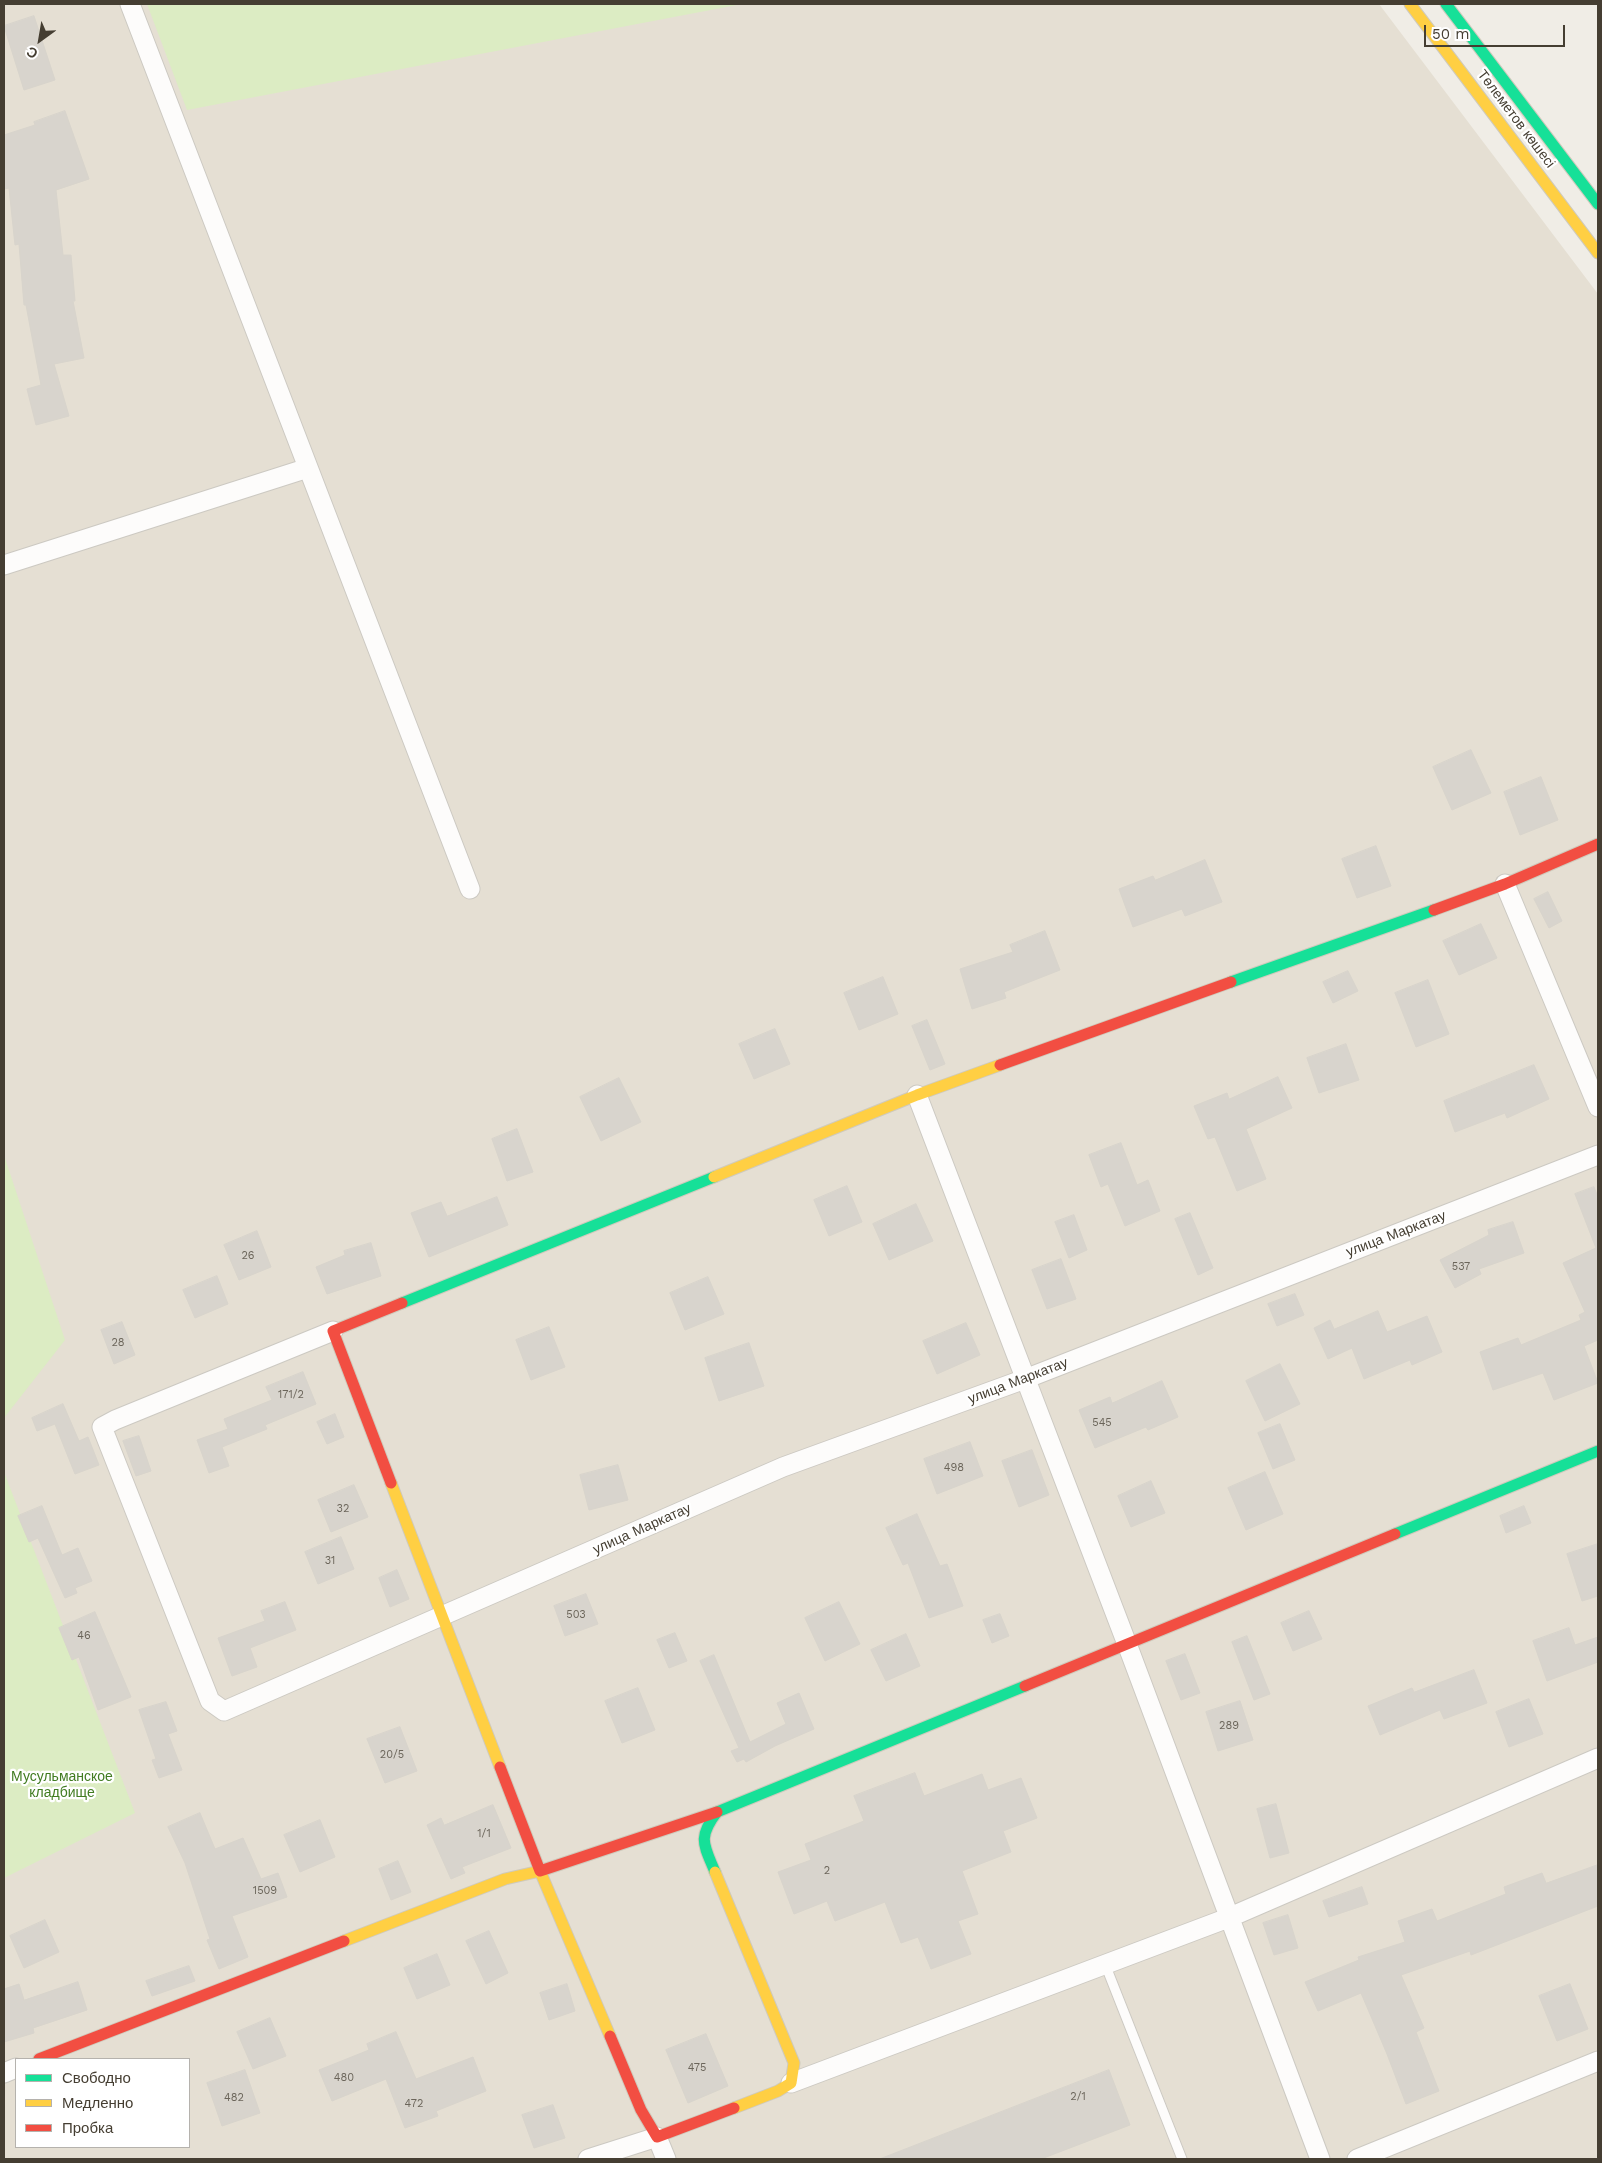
<!DOCTYPE html>
<html>
<head>
<meta charset="utf-8">
<style>
	body { margin:0 }
	#map { position:relative; width:1602px; height:2163px; overflow:hidden; background:#f0ede6; font-family:"Work Sans",sans-serif }
	canvas { display:block }
	.frame { position:absolute; inset:0; border:5px solid #453e32; pointer-events:none }
	.legend { position:absolute; left:15px; top:2058px; width:175px; height:90px; box-sizing:border-box; background:#fff; border:1px solid #b5b2ad; margin:0; padding:6px 9px; list-style:none; font-size:15px; color:#453e32 }
	.legend li { display:flex; align-items:center; gap:10px; height:25px }
	.legend b { width:25px; border:1px solid #b5b2ad }
	.north { position:absolute; left:15px; top:15px; width:50px; height:50px; -webkit-text-stroke:4px #fff; paint-order:stroke; rotate:212deg; font-size:14px; font-weight:700; line-height:20px; text-align:center; color:#453e32 }
	.north::after { content:''; display:block; margin:auto; width:18px; height:22px; background:#453e32; clip-path:polygon(50% 0,100% 100%,50% 72%,0 100%) }
	.scale { position:absolute; left:1424px; top:25px; width:141px; height:22px; box-sizing:border-box; border:2px solid #453e32; border-top:0; padding-left:6px; font-size:15px; line-height:18px; white-space:nowrap; color:#453e32; -webkit-text-stroke:4px #fff; paint-order:stroke }
</style>
</head>
<body>
<div id="map">
<canvas width="1602" height="2163"></canvas>
<div class="frame"></div>
<ul class="legend">
<li><b style="height:6px;background:#16e098"></b>Свободно</li>
<li><b style="height:6px;background:#ffcf43"></b>Медленно</li>
<li><b style="height:6px;background:#f24e42"></b>Пробка</li>
</ul>
<div class="north">С</div>
<div class="scale">50 m</div>
</div>
<script>
const context = document.querySelector('canvas').getContext('2d');
context.lineJoin = 'round';
function paint(path, color) { context.fillStyle = color; context.fill(path, 'evenodd'); }
function stroke(path, color, width, dash) { context.strokeStyle = color; context.lineWidth = width; context.lineCap = dash ? 'butt' : 'round'; context.setLineDash(dash || []); context.stroke(path); }
function write(font, color, halo, rows, align = 'center') {
  context.font = font + ' "Work Sans",sans-serif'; context.lineWidth = 4.5; context.setLineDash([]); context.textBaseline = 'middle'; context.strokeStyle = halo; context.fillStyle = color; for (const [text, x, y, turn = 0] of rows) {
    context.save(); context.translate(x, y); context.rotate((+turn || 0) * Math.PI / 180); context.textAlign = isNaN(turn) ? turn : align; if (halo) context.strokeText(text, 0, 0); context.fillText(text, 0, 0); context.restore();
  }
}
const residential = new Path2D(`
	M 4,4 L 1379,4 L 1598,294 L 1598,2159 L 4,2159 ZM 16,2059 L 189,2059 L 189,2147 L 16,2147 Z`);
const green = new Path2D(`
	M 147,4 L 742,4 L 187,110 Z
	M 4,1155 L 65,1340 L 4,1418 Z
	M 4,1472 L 135,1813 L 4,1878 Z`);
const building = new Path2D(`
	M 34,16 L 55,80 L 24,90 L 4,26 Z
	M 65,111 L 89,179 L 56,190 L 63,255 L 71,255 L 75,301 L 73,301 L 84,358 L 54,364 L 69,416 L 36,425 L 27,389 L 41,385 L 26,305 L 24,305 L 19,244 L 15,245 L 9,188 L 4,189 L 4,135 L 35,125 L 34,122 Z
	M 1471,750 L 1491,793 L 1452,810 L 1433,767 Z
	M 1541,777 L 1558,820 L 1520,835 L 1504,792 Z
	M 1376,846 L 1391,886 L 1357,898 L 1342,859 Z
	M 1205,860 L 1222,902 L 1185,916 L 1182,909 L 1133,927 L 1119,889 L 1153,876 L 1155,880 Z
	M 1548,892 L 1562,921 L 1549,928 L 1534,899 Z
	M 1481,924 L 1497,958 L 1459,975 L 1443,941 Z
	M 1045,931 L 1060,970 L 1004,992 L 1006,998 L 972,1009 L 960,969 L 1013,952 L 1010,945 Z
	M 1348,971 L 1358,991 L 1333,1003 L 1323,982 Z
	M 883,977 L 898,1014 L 859,1030 L 844,993 Z
	M 1428,980 L 1449,1034 L 1416,1047 L 1395,993 Z
	M 927,1020 L 945,1064 L 930,1070 L 912,1026 Z
	M 775,1029 L 790,1064 L 754,1079 L 739,1044 Z
	M 1346,1044 L 1359,1080 L 1319,1093 L 1307,1058 Z
	M 1534,1065 L 1549,1099 L 1507,1118 L 1505,1113 L 1455,1132 L 1444,1101 Z
	M 1278,1077 L 1292,1108 L 1246,1129 L 1266,1179 L 1237,1191 L 1215,1137 L 1208,1139 L 1194,1106 L 1227,1093 L 1229,1099 Z
	M 619,1078 L 641,1122 L 601,1141 L 580,1097 Z
	M 517,1129 L 533,1172 L 507,1181 L 492,1139 Z
	M 1121,1143 L 1137,1185 L 1148,1180 L 1160,1211 L 1125,1226 L 1108,1184 L 1101,1187 L 1089,1155 Z
	M 847,1186 L 862,1222 L 829,1236 L 814,1200 Z
	M 1594,1187 L 1598,1197 L 1598,1340 L 1584,1346 L 1598,1383 L 1554,1400 L 1543,1373 L 1493,1390 L 1480,1352 L 1518,1338 L 1521,1345 L 1581,1320 L 1579,1315 L 1585,1312 L 1563,1263 L 1596,1248 L 1575,1194 Z
	M 497,1197 L 508,1225 L 429,1257 L 411,1213 L 441,1202 L 447,1216 Z
	M 916,1204 L 933,1241 L 889,1260 L 873,1224 Z
	M 1190,1213 L 1213,1268 L 1198,1275 L 1175,1219 Z
	M 1074,1215 L 1087,1250 L 1069,1258 L 1055,1222 Z
	M 1513,1222 L 1524,1253 L 1479,1269 L 1481,1274 L 1455,1288 L 1440,1260 L 1489,1235 L 1488,1230 Z
	M 257,1231 L 271,1267 L 239,1280 L 224,1245 Z
	M 371,1243 L 381,1276 L 327,1294 L 316,1267 L 345,1255 L 344,1251 Z
	M 1061,1259 L 1076,1299 L 1047,1309 L 1032,1270 Z
	M 217,1276 L 228,1304 L 195,1318 L 183,1290 Z
	M 708,1277 L 724,1314 L 685,1330 L 670,1293 Z
	M 1295,1294 L 1304,1315 L 1277,1326 L 1268,1304 Z
	M 1378,1311 L 1387,1332 L 1427,1316 L 1442,1352 L 1412,1365 L 1410,1360 L 1364,1379 L 1352,1348 L 1328,1359 L 1314,1328 L 1330,1320 L 1334,1329 Z
	M 122,1322 L 135,1355 L 114,1364 L 101,1330 Z
	M 966,1323 L 980,1355 L 937,1374 L 923,1341 Z
	M 549,1327 L 565,1367 L 531,1380 L 516,1340 Z
	M 749,1343 L 764,1386 L 719,1401 L 705,1358 Z
	M 1280,1364 L 1300,1404 L 1265,1421 L 1246,1381 Z
	M 303,1372 L 316,1404 L 265,1425 L 267,1429 L 222,1447 L 229,1466 L 209,1473 L 197,1440 L 228,1429 L 224,1419 L 272,1400 L 266,1387 Z
	M 1162,1381 L 1178,1417 L 1148,1430 L 1146,1427 L 1095,1448 L 1079,1410 L 1110,1397 L 1112,1403 Z
	M 63,1404 L 79,1441 L 88,1437 L 99,1465 L 75,1474 L 55,1424 L 37,1431 L 32,1418 Z
	M 335,1414 L 344,1437 L 327,1444 L 317,1422 Z
	M 1280,1424 L 1295,1460 L 1273,1469 L 1258,1433 Z
	M 139,1436 L 151,1471 L 136,1476 L 123,1441 Z
	M 970,1442 L 983,1476 L 937,1494 L 924,1459 Z
	M 1032,1450 L 1049,1495 L 1019,1507 L 1002,1461 Z
	M 618,1465 L 628,1500 L 589,1510 L 580,1475 Z
	M 1265,1472 L 1283,1514 L 1246,1530 L 1228,1488 Z
	M 1151,1481 L 1165,1513 L 1131,1527 L 1118,1496 Z
	M 354,1485 L 368,1517 L 331,1532 L 318,1500 Z
	M 42,1506 L 62,1555 L 78,1548 L 92,1581 L 75,1588 L 77,1593 L 65,1598 L 38,1538 L 29,1542 L 18,1516 Z
	M 1524,1506 L 1531,1523 L 1506,1533 L 1500,1516 Z
	M 917,1514 L 940,1566 L 947,1564 L 963,1606 L 929,1618 L 908,1563 L 903,1565 L 886,1528 Z
	M 341,1537 L 354,1569 L 318,1584 L 305,1552 Z
	M 1598,1544 L 1598,1596 L 1582,1601 L 1567,1554 Z
	M 397,1570 L 409,1599 L 390,1607 L 379,1578 Z
	M 586,1594 L 598,1624 L 565,1636 L 554,1606 Z
	M 285,1602 L 296,1630 L 250,1648 L 257,1667 L 232,1676 L 218,1638 L 265,1621 L 261,1611 Z
	M 839,1602 L 860,1644 L 825,1661 L 805,1618 Z
	M 1309,1611 L 1322,1639 L 1293,1651 L 1281,1623 Z
	M 95,1612 L 131,1697 L 98,1710 L 79,1657 L 72,1660 L 59,1628 Z
	M 1000,1614 L 1009,1636 L 992,1643 L 983,1620 Z
	M 1569,1628 L 1575,1645 L 1598,1637 L 1598,1662 L 1547,1681 L 1533,1641 Z
	M 675,1633 L 687,1661 L 669,1668 L 657,1640 Z
	M 906,1634 L 920,1666 L 886,1681 L 871,1650 Z
	M 1247,1636 L 1270,1694 L 1254,1700 L 1232,1642 Z
	M 1185,1654 L 1200,1693 L 1181,1700 L 1166,1661 Z
	M 714,1655 L 750,1742 L 786,1724 L 777,1703 L 799,1693 L 814,1729 L 775,1746 L 746,1762 L 744,1759 L 737,1762 L 731,1751 L 739,1748 L 700,1661 Z
	M 1474,1670 L 1487,1703 L 1444,1719 L 1440,1710 L 1380,1735 L 1368,1706 L 1412,1688 L 1414,1692 Z
	M 638,1688 L 655,1730 L 622,1743 L 605,1701 Z
	M 1529,1699 L 1543,1734 L 1509,1747 L 1496,1712 Z
	M 1240,1701 L 1253,1740 L 1218,1751 L 1206,1712 Z
	M 166,1702 L 177,1731 L 168,1734 L 182,1770 L 159,1778 L 152,1760 L 156,1759 L 139,1710 Z
	M 400,1727 L 417,1771 L 385,1783 L 367,1739 Z
	M 915,1773 L 924,1796 L 982,1774 L 988,1790 L 1021,1778 L 1037,1818 L 1003,1831 L 1011,1852 L 962,1871 L 978,1914 L 958,1921 L 971,1954 L 931,1969 L 918,1937 L 901,1943 L 885,1902 L 835,1921 L 827,1901 L 794,1914 L 778,1872 L 811,1860 L 805,1844 L 864,1821 L 854,1796 Z
	M 1276,1804 L 1289,1853 L 1270,1858 L 1257,1809 Z
	M 493,1805 L 511,1848 L 462,1867 L 465,1873 L 451,1879 L 427,1825 L 441,1818 L 444,1825 Z
	M 200,1813 L 215,1849 L 243,1838 L 261,1879 L 278,1873 L 287,1897 L 232,1916 L 248,1957 L 219,1969 L 207,1940 L 210,1939 L 185,1863 L 168,1827 Z
	M 320,1820 L 335,1857 L 300,1872 L 284,1835 Z
	M 398,1861 L 411,1892 L 391,1900 L 379,1869 Z
	M 1598,1865 L 1598,1906 L 1471,1955 L 1470,1951 L 1401,1975 L 1424,2028 L 1416,2032 L 1439,2091 L 1406,2104 L 1387,2054 L 1361,1993 L 1318,2011 L 1305,1982 L 1359,1960 L 1358,1957 L 1405,1942 L 1398,1921 L 1432,1909 L 1437,1921 L 1506,1894 L 1504,1887 L 1542,1873 L 1546,1883 Z
	M 1362,1887 L 1368,1904 L 1329,1917 L 1323,1901 Z
	M 1288,1915 L 1298,1948 L 1274,1955 L 1263,1923 Z
	M 45,1920 L 59,1952 L 24,1968 L 10,1936 Z
	M 489,1931 L 508,1973 L 486,1984 L 466,1941 Z
	M 437,1954 L 450,1985 L 417,1999 L 404,1968 Z
	M 189,1966 L 195,1981 L 152,1996 L 146,1981 Z
	M 78,1982 L 87,2010 L 33,2028 L 34,2033 L 4,2042 L 4,1989 L 19,1984 L 24,2000 Z
	M 567,1984 L 575,2011 L 549,2020 L 540,1993 Z
	M 1570,1984 L 1588,2029 L 1557,2041 L 1539,1996 Z
	M 270,2018 L 286,2056 L 253,2069 L 237,2032 Z
	M 396,2032 L 416,2079 L 473,2057 L 486,2091 L 436,2111 L 438,2116 L 405,2128 L 386,2079 L 332,2101 L 319,2070 L 369,2050 L 367,2044 Z
	M 706,2034 L 728,2086 L 688,2103 L 666,2050 Z
	M 245,2070 L 260,2113 L 222,2126 L 207,2083 Z
	M 1109,2070 L 1130,2125 L 1041,2159 L 880,2159 Z
	M 553,2105 L 565,2138 L 534,2148 L 522,2115 Z`);
const lane = new Path2D(`
	M 1105,1964 L 1182,2159`);
const street = new Path2D(`
	M 130,4 L 470,889
	M 4,565 L 308,468
	M 1505,884 L 1598,1107
	M 917,1095 L 1127,1644 L 1320,2159
	M 333,1331 L 115,1420 L 102,1427 L 210,1701 L 224,1711 L 783,1467 L 1025,1379 L 1598,1155
	M 4,2073 L 16,2068
	M 791,2083 L 1228,1918 L 1598,1758
	M 588,2159 L 657,2137 L 666,2159
	M 1357,2159 L 1598,2061`);
const fast = new Path2D(`
	M 1446,4 L 1598,204
	M 1231,982 L 1434,910
	M 402,1303 L 714,1177
	M 1395,1534 L 1598,1451
	M 715,1872 C 704,1845 697,1838 717,1812 L 1025,1686`);
const slow = new Path2D(`
	M 1410,4 L 1598,253
	M 714,1177 L 917,1095 L 1000,1065
	M 391,1483 L 500,1767
	M 715,1872 L 794,2063 L 791,2083 L 778,2091 L 734,2108
	M 344,1941 L 505,1879 L 540,1871 L 610,2036`);
const jam = new Path2D(`
	M 1434,910 L 1505,884 L 1598,844
	M 1000,1065 L 1231,982
	M 391,1483 L 333,1331 L 402,1303
	M 1025,1686 L 1395,1534
	M 500,1767 L 540,1871 L 717,1812
	M 610,2036 L 641,2110 L 657,2137 L 734,2108
	M 39,2059 L 344,1941`);
const numberNames = [
	["26",248,1256],
	["537",1461,1267],
	["28",118,1343],
	["171/2",291,1395],
	["545",1102,1423],
	["498",954,1468],
	["32",343,1509],
	["31",330,1561],
	["503",576,1615],
	["46",84,1636],
	["289",1229,1726],
	["20/5",392,1755],
	["1/1",484,1834],
	["2",827,1871],
	["1509",265,1891],
	["475",697,2068],
	["480",344,2078],
	["2/1",1078,2097],
	["482",234,2098],
	["472",414,2104]
];
const streetNames = [
	["Төлеметов көшесі",1516,119,53],
	["улица Маркатау",1396,1234,-21],
	["улица Маркатау",1018,1381,-21],
	["улица Маркатау",642,1529,-24]
];
const parkNames = [
	["Мусульманское",62,1777],
	["кладбище",62,1793]
];
paint(residential, '#e5dfd3');
paint(green, '#dcecc3');
paint(building, '#d8d4cd');
stroke(building, '#d8d4cc', 1);
stroke(lane, '#ccc9c2', 11);
stroke(street, '#ccc9c2', 21);
stroke(fast, '#cfcabc', 13);
stroke(slow, '#cfcabc', 13);
stroke(jam, '#cfcabc', 13);
stroke(lane, '#fdfcfb', 9);
stroke(street, '#fdfcfb', 19);
stroke(fast, '#16e098', 11);
stroke(slow, '#ffcf43', 11);
stroke(jam, '#f24e42', 11);
write('11px', '#6b655a', null, numberNames);
write('14px', '#453e32', '#fff', streetNames);
write('14px', '#417c21', '#fff', parkNames);
</script>
</body>
</html>
